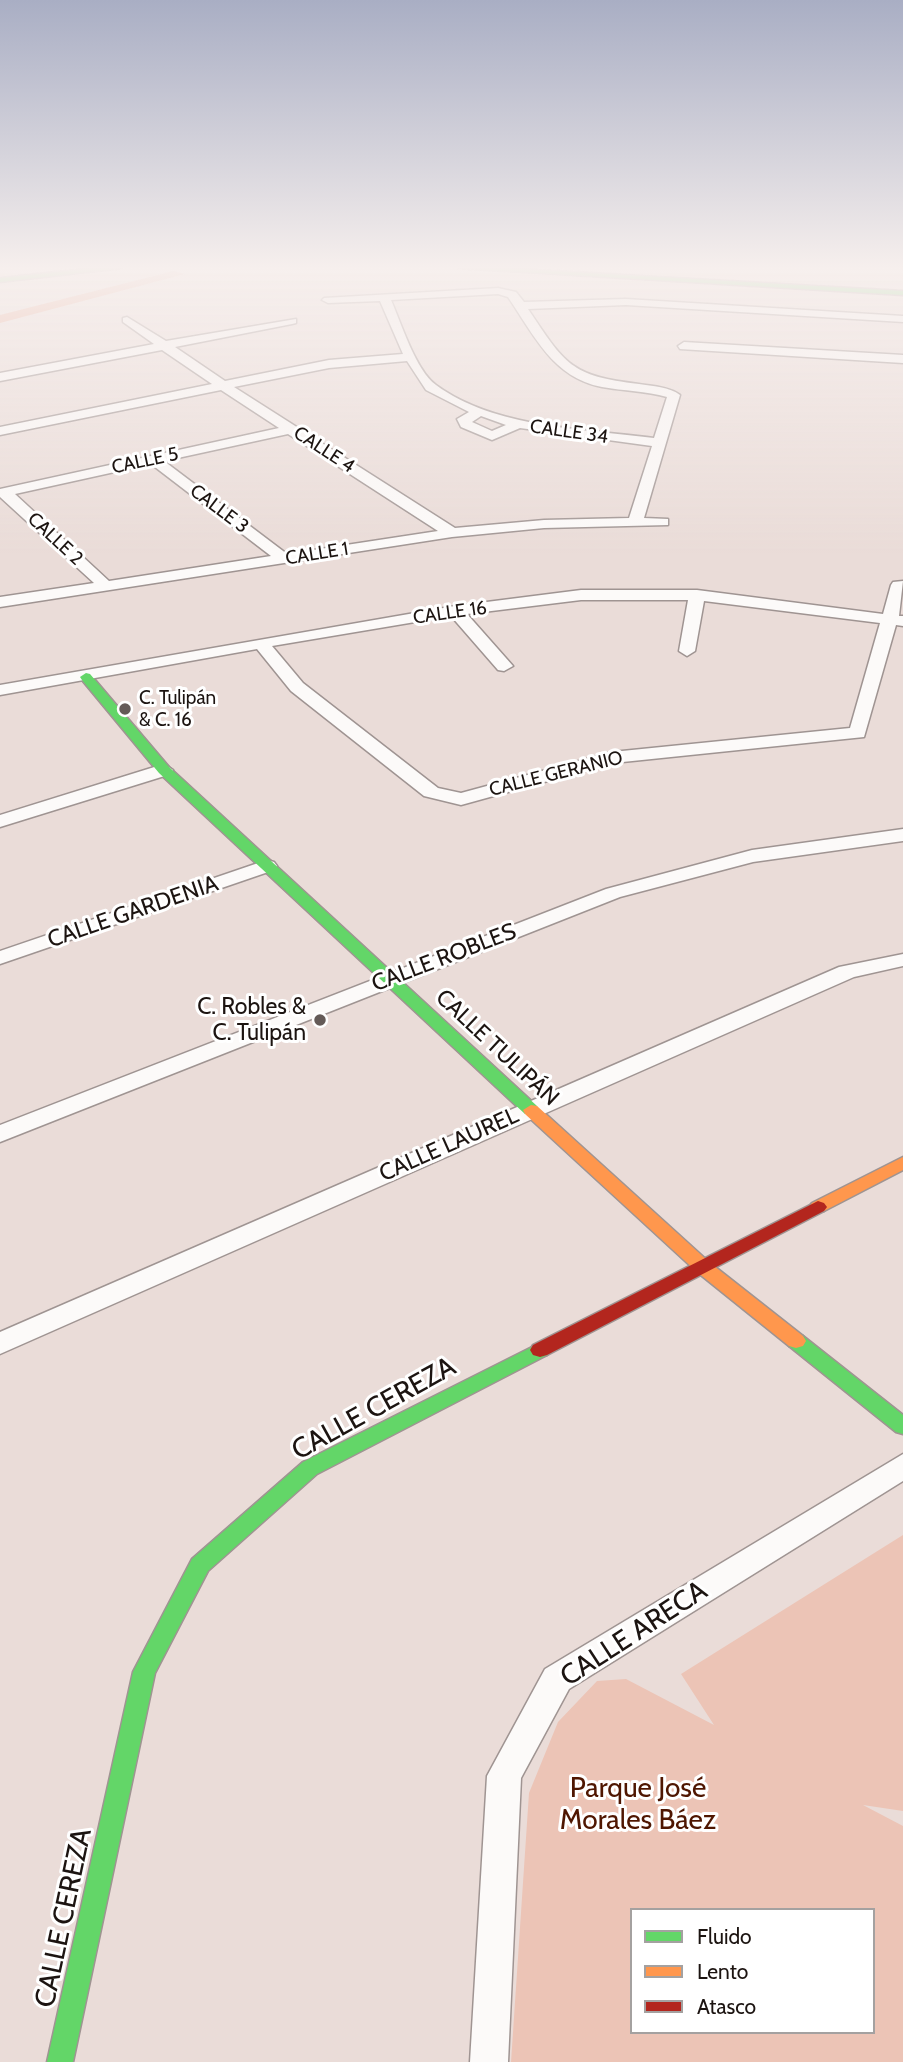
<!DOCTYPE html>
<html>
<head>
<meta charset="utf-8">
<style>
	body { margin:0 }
	#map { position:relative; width:903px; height:2062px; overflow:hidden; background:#eadcd8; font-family:Cabin,sans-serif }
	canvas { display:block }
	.legend { position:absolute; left:630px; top:1908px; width:245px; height:126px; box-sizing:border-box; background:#fff; border:2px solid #a4a1a0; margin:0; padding:9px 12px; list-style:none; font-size:21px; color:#1c1411 }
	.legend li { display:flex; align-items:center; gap:14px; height:35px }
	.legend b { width:35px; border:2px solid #a4a1a0 }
</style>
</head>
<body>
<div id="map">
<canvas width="903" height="2062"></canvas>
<ul class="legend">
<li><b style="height:9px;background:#63d668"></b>Fluido</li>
<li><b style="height:9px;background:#ff974d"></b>Lento</li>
<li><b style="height:9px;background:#b3261e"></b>Atasco</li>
</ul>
</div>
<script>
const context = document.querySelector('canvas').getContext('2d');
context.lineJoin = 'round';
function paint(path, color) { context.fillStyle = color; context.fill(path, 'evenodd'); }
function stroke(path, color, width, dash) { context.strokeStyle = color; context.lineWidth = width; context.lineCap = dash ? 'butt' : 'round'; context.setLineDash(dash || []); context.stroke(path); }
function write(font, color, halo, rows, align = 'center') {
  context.font = font + ' Cabin,sans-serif'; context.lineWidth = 6; context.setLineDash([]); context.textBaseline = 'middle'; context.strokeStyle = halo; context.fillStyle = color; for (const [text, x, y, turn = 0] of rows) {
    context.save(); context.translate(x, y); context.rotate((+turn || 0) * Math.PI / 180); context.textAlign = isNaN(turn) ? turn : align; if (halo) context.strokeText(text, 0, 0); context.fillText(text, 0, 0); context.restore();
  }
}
const green = new Path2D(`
	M 903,1535 L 903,1811 L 863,1805 L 903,1826 L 903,2062 L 511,2062 L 529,1793 L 558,1722 L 597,1681 L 626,1679 L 714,1725 L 681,1674 ZM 632,1910 L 873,1910 L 873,2032 L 632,2032 Z`);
const canal = new Path2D(`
	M 173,271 L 185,274 L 0,323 L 0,315 Z`);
const street = new Path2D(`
	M 498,288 L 516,292 L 524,302 L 626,299 L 903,316 L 903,322 L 626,305 L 528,309 C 565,364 570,376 639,384 C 652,386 670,387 680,395 L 644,518 L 668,519 L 668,525 L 544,528 L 452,537 L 0,607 L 0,597 L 94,583 L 0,497 L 0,489 L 279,428 L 221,390 L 0,435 L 0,427 L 212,384 L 162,350 L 0,381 L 0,373 L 154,344 L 123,322 L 123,318 L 127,317 L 166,341 L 296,319 L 296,323 L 292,324 L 175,347 L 225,381 L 329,360 L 403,354 L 380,301 L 328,303 L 322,300 L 324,298 ZM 498,294 L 508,297 C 534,335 553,378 602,387 C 624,391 646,391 667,397 L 654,438 C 585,429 494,428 436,385 C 416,371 401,323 391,300 ZM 407,361 L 426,390 L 469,412 L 457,419 L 461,427 L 492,440 L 520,428 L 652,446 L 629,518 L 544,520 L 455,528 L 234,387 L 329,368 ZM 481,416 L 506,425 L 492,431 L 472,422 ZM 288,434 L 438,531 L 287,554 L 164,461 ZM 151,464 L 271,556 L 109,581 L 15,494 Z
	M 684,342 L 903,355 L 903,363 L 680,349 L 678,346 Z
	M 903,581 L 899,616 L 903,616 L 903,626 L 896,625 L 864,737 L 613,763 L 461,805 L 424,796 L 291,691 L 257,649 L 0,695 L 0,685 L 455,606 L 581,590 L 697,590 L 883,614 L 891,585 L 893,582 ZM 581,600 L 688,600 L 679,651 L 687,656 L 695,651 L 704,601 L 880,623 L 850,728 L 612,752 L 461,793 L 438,788 L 303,683 L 272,646 L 451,616 L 498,670 L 504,671 L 513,666 L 467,614 Z
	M 164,764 L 173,770 L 171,774 L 0,827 L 0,815 Z
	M 903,829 L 903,841 L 753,862 L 620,897 L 0,1142 L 0,1125 L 606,889 L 752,850 Z
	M 267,860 L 274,862 L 277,866 L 274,870 L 0,964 L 0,951 Z
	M 903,954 L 903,966 L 854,977 L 0,1354 L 0,1332 L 839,967 Z
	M 903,1454 L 903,1481 L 569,1689 L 521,1778 L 508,2062 L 470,2062 L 487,1776 L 545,1669 Z`);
const fast = new Path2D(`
	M 95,268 L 122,268 L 0,282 L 0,278 Z
	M 458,268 L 503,268 L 903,291 L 903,295 Z
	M 86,673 L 90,674 L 169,767 L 537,1106 L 539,1110 L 537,1114 L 525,1114 L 159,773 L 82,680 L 80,677 Z
	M 796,1334 L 803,1336 L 903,1415 L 903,1434 L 896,1432 L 789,1346 L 786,1341 L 789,1336 Z
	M 540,1343 L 547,1345 L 550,1350 L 547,1355 L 317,1474 L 208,1571 L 155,1673 L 73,2062 L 47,2062 L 133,1672 L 192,1559 L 303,1462 Z`);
const slow = new Path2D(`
	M 531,1105 L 537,1106 L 709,1262 L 803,1336 L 806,1341 L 803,1346 L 796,1348 L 789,1346 L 697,1272 L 525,1114 L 523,1110 Z
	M 903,1157 L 903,1170 L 824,1211 L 812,1211 L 809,1207 L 812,1203 Z`);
const jam = new Path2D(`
	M 818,1201 L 824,1203 L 827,1207 L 824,1211 L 547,1355 L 540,1357 L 533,1355 L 530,1350 L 533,1345 Z`);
const markers = [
	[125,709,7,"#645a57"],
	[320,1020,7,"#645a57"]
];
const farStreetnames = [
	["CALLE 34",569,432,8],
	["CALLE 4",324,450,33],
	["CALLE 5",145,461,-12],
	["CALLE 3",219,509,37],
	["CALLE 2",55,539,43],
	["CALLE 1",317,554,-9],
	["CALLE 16",450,613,-8],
	["CALLE GERANIO",556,774,-14]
];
const farPoinames = [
	["C. Tulipán",139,698],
	["& C. 16",139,720]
];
const streetNames = [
	["CALLE GARDENIA",133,912,-19],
	["CALLE ROBLES",444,958,-21],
	["CALLE TULIPÁN",497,1048,43],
	["CALLE LAUREL",449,1145,-24]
];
const poiNames = [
	["C. Robles &",306,1007],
	["C. Tulipán",306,1033]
];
const nearStreetnames = [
	["CALLE CEREZA",374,1409,-29],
	["CALLE ARECA",634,1634,-33],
	["CALLE CEREZA",64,1918,-78]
];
const nearParknames = [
	["Parque José",638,1789],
	["Morales Báez",638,1821]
];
paint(green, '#ecc4b6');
paint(canal, '#eaa58e');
stroke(street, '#9f9492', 3);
stroke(fast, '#9f9492', 3);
stroke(slow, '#9f9492', 3);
stroke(jam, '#9f9492', 3);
paint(street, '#fcfaf9');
paint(fast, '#63d668');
paint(slow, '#ff974d');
paint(jam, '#b3261e');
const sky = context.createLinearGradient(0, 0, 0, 557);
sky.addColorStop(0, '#a9aec4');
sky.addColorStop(0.48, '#f6efed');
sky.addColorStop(1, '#f6efed00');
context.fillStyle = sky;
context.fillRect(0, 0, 903, 557);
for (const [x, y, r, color] of markers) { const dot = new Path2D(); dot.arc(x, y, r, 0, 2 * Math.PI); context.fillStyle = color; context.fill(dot); stroke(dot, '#fff', 2.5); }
write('19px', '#1c1411', '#fff', farStreetnames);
write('19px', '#1c1411', '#fff', farPoinames, 'left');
write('23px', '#1c1411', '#fff', streetNames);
write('23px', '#1c1411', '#fff', poiNames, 'right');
write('28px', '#1c1411', '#fff', nearStreetnames);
write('28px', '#4f1601', '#fff', nearParknames);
</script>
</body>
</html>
